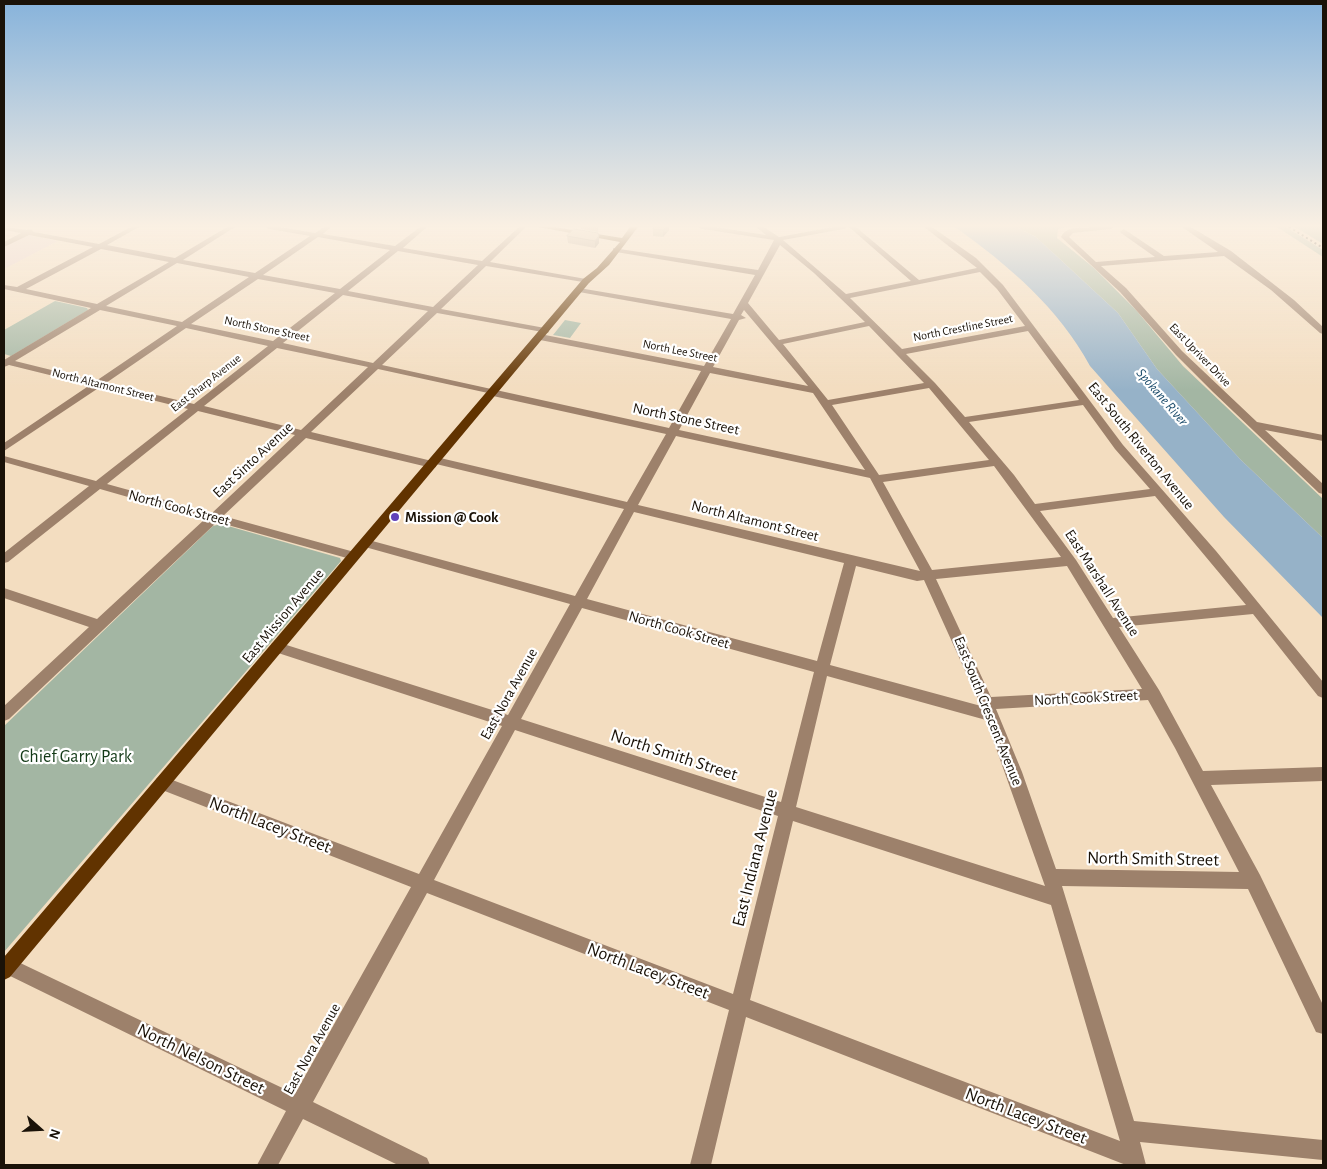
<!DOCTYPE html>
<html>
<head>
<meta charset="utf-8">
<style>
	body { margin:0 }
	#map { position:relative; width:1327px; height:1169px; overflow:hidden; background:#f3ddc0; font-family:"Alegreya Sans",sans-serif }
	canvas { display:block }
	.frame { position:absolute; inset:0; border:5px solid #1a1208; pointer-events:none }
	.north { position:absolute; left:15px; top:1104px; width:50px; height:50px; -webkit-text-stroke:4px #fff; paint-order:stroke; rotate:109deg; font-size:14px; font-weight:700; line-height:20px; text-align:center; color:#1a1208 }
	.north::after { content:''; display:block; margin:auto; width:18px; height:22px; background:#1a1208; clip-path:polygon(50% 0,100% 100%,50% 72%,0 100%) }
</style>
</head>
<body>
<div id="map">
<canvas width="1327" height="1169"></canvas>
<div class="frame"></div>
<div class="north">N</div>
</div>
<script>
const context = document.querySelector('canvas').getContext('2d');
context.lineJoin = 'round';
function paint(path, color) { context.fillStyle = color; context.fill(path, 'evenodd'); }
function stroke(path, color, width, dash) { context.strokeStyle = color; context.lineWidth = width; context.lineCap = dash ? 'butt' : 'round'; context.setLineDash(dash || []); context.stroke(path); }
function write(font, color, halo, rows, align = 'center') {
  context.font = font + ' "Alegreya Sans",sans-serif'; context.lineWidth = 4.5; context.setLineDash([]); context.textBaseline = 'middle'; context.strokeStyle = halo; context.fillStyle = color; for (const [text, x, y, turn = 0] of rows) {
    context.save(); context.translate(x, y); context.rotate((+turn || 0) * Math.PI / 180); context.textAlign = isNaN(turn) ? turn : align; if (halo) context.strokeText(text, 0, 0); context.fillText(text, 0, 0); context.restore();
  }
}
const industrial = new Path2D(`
	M 27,235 L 58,241 L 4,269 L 4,246 Z`);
const green = new Path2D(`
	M 1016,227 L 1068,227 L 1058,229 L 1057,238 L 1094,268 L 1136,310 L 1183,366 L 1323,499 L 1323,538 L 1241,460 L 1157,369 L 1118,313 L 1036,237 Z
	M 1277,227 L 1286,227 L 1323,250 L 1323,257 Z
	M 1295,227 L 1323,227 L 1323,244 Z
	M 55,301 L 87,308 L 88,310 L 11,356 L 4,354 L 4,330 Z
	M 565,320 L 581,323 L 570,338 L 553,335 Z
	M 221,524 L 340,558 L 341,561 L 4,952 L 4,726 L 213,526 Z`);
const water = new Path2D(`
	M 955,227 L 1016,227 L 1036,237 L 1118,313 L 1157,369 L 1241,460 L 1323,538 L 1323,618 L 1224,517 L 1090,366 C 1059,308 1008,265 955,227 Z`);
const minor = new Path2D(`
	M 4,227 L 27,230 L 31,229 L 34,232 L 99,244 L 131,227 L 139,227 L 107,245 L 175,258 L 227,227 L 235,227 L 183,260 L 255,273 L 310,236 L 269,229 L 266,227 L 280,227 L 315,233 L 324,227 L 331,227 L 323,234 L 395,246 L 420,227 L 427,227 L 403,248 L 482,261 L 519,227 L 526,227 L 490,262 L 586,279 L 590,281 L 589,283 L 486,266 L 441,309 L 545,328 L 549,331 L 548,333 L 437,313 L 382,365 L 669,428 L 701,371 L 540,340 L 536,337 L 540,334 L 704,366 L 731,319 L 579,292 L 575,290 L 579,288 L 733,314 L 755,275 L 616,252 L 613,252 L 613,248 L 758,270 L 774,240 L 702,229 L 699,227 L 715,227 L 766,235 L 756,227 L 764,227 L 779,237 L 833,227 L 847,227 L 844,229 L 783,240 L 846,294 L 911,281 L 849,227 L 856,227 L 919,280 L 977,268 L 924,227 L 932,227 L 976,258 L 1003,285 L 1123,445 L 1216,551 L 1323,682 L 1323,698 L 1318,696 L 1253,614 L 1119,627 L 1159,690 L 1203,771 L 1323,767 L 1323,781 L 1211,785 L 1260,875 L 1323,1005 L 1323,1034 L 1316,1032 L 1248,889 L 1062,886 L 1134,1121 L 1323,1140 L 1323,1160 L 1140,1142 L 1146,1165 L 1126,1165 L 746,1017 L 711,1165 L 690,1165 L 729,1010 L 427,893 L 313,1102 L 427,1158 L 430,1165 L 398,1165 L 303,1119 L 278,1165 L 257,1165 L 286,1111 L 4,973 L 4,959 L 8,957 L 14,960 L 295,1094 L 411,887 L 157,788 L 154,783 L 157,778 L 162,776 L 419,874 L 502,726 L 272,651 L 270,647 L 272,643 L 277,642 L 508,715 L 570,604 L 365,547 L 359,543 L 365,539 L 575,596 L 624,509 L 436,464 L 436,467 L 432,468 L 306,438 L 223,516 L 358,553 L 360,556 L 358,559 L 354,560 L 217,522 L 9,719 L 4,721 L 4,706 L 89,627 L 4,598 L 4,588 L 97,619 L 205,519 L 100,489 L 8,562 L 4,563 L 4,553 L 89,486 L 4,462 L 4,456 L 96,481 L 188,409 L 100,387 L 4,451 L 4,443 L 90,385 L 9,365 L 4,367 L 4,360 L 91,308 L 4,289 L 4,285 L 17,287 L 93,247 L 29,235 L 4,247 L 4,242 L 21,233 L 4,230 ZM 318,237 L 390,250 L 340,289 L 263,275 ZM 780,245 L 814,273 L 865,322 L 779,340 L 748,303 ZM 101,249 L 169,262 L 97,304 L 26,289 ZM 398,251 L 478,265 L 433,307 L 348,291 ZM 177,263 L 249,277 L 182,322 L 106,306 ZM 980,272 L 997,289 L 1025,326 L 902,349 L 850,298 ZM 258,279 L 335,293 L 273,341 L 191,324 ZM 343,295 L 428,311 L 373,363 L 283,343 ZM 100,310 L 177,326 L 96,381 L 15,361 ZM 744,310 L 808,386 L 713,367 L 739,320 L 746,318 L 741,315 ZM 869,326 L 924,383 L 828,400 L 783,344 ZM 186,328 L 268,346 L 194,404 L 106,383 ZM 1028,331 L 1079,400 L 965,417 L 935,383 L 906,354 ZM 277,348 L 368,367 L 301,430 L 204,406 ZM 378,369 L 488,393 L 493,396 L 666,434 L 627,502 L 436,457 L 432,458 L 432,461 L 311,432 ZM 710,373 L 813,393 L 865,470 L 679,430 ZM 929,388 L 989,460 L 879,475 L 832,405 ZM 1083,405 L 1115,449 L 1150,489 L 1035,504 L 1014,475 L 969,422 ZM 198,411 L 295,435 L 212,513 L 107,484 ZM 676,436 L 870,478 L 920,571 L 638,505 ZM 994,466 L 1061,557 L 932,570 L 883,482 ZM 1155,496 L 1246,605 L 1113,618 L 1076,560 L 1040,511 ZM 634,512 L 844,563 L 817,661 L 587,599 ZM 856,566 L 917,581 L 924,580 L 981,706 L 830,665 ZM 1067,566 L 1142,689 L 991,697 L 936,579 ZM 582,608 L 814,672 L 781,802 L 521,719 ZM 827,676 L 986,720 L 1045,886 L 796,807 ZM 1148,700 L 1175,748 L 1239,872 L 1056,869 L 1022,772 L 996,709 ZM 515,730 L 778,816 L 733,994 L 434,880 ZM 793,821 L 1051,905 L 1120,1141 L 750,1000 Z
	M 1091,227 L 1115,227 L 1111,229 L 1073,233 L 1069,237 L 1096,262 L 1155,257 L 1121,233 L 1120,231 L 1124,229 L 1164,256 L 1218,252 L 1182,227 L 1191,227 L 1231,251 L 1294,300 L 1323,327 L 1323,334 L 1320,333 L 1271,290 L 1224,256 L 1101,266 L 1126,288 L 1182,351 L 1257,422 L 1323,435 L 1323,441 L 1265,430 L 1323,484 L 1323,494 L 1319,493 L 1213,392 L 1176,355 L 1120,292 L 1061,237 C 1066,226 1081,228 1091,227 Z`);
const major = new Path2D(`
	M 538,227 L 554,227 L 622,238 L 630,227 L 638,227 L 609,265 L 589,283 L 10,977 L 4,980 L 4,957 L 583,279 L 597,268 L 620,242 Z`);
const rail = new Path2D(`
	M 1289,227 L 1323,248`);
const wall = new Path2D(`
	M 580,227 L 598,227 L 598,232 L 581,229 Z
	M 654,227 L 669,227 L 669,230 L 663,237 L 653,236 L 653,229 Z
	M 574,229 L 599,243 L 595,248 L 568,243 L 567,236 Z`);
const shadedWall = new Path2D(`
	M 666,227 L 669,227 L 669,230 L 663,237 L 663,230 Z
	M 599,236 L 599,243 L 595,248 L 595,241 Z`);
const building = new Path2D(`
	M 654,227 L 666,227 L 663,230 L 653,229 Z
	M 574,229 L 598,233 L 599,236 L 595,241 L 567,236 Z`);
const markers = [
	[395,517,5,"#6142ba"]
];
const farStreetnames = [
	["North Crestline Street",963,328,-11],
	["North Stone Street",267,329,12],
	["North Lee Street",680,351,11],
	["East Upriver Drive",1200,355,46],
	["East Sharp Avenue",206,383,-38],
	["North Altamont Street",103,385,14]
];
const farWaternames = [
	["Spokane River",1162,397,49]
];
const streetNames = [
	["North Stone Street",686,419,12],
	["East South Riverton Avenue",1141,446,51],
	["East Sinto Avenue",253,460,-43],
	["North Cook Street",179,508,15],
	["North Altamont Street",755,521,14],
	["East Marshall Avenue",1102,583,57],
	["East Mission Avenue",283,616,-50],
	["North Cook Street",679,630,16],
	["East Nora Avenue",509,694,-61],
	["North Cook Street",1086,698,-3],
	["East South Crescent Avenue",988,711,68],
	["East Nora Avenue",312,1049,-61]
];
const poiNames = [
	["Mission @ Cook",405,517]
];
const nearStreetnames = [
	["North Smith Street",674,755,18],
	["North Lacey Street",270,825,21],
	["East Indiana Avenue",755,858,-76],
	["North Smith Street",1153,859,1],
	["North Lacey Street",648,971,21],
	["North Nelson Street",201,1059,26],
	["North Lacey Street",1026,1116,21]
];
const nearParknames = [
	["Chief Garry Park",76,757]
];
paint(industrial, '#ead0cc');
paint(green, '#a3b6a3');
paint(water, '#96b2c8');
paint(minor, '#9d816b');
paint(major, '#613300');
stroke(rail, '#31281c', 2, [2, 3]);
paint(wall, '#b9a68f');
paint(shadedWall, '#968774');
paint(building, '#d7c1a6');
stroke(building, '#968774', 1);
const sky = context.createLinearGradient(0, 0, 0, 390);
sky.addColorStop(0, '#87b3db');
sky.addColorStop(0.58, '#faf0e3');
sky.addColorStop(1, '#faf0e300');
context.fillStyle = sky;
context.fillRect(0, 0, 1327, 390);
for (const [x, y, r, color] of markers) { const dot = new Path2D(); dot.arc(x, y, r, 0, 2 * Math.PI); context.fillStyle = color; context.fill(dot); stroke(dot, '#fff', 2); }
write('12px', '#1a1208', '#fff', farStreetnames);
write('italic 14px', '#1d4d6c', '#fff', farWaternames);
write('15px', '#1a1208', '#fff', streetNames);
write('bold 15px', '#1a1208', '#fff', poiNames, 'left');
write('18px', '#1a1208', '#fff', nearStreetnames);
write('18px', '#123916', '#fff', nearParknames);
</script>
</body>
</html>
